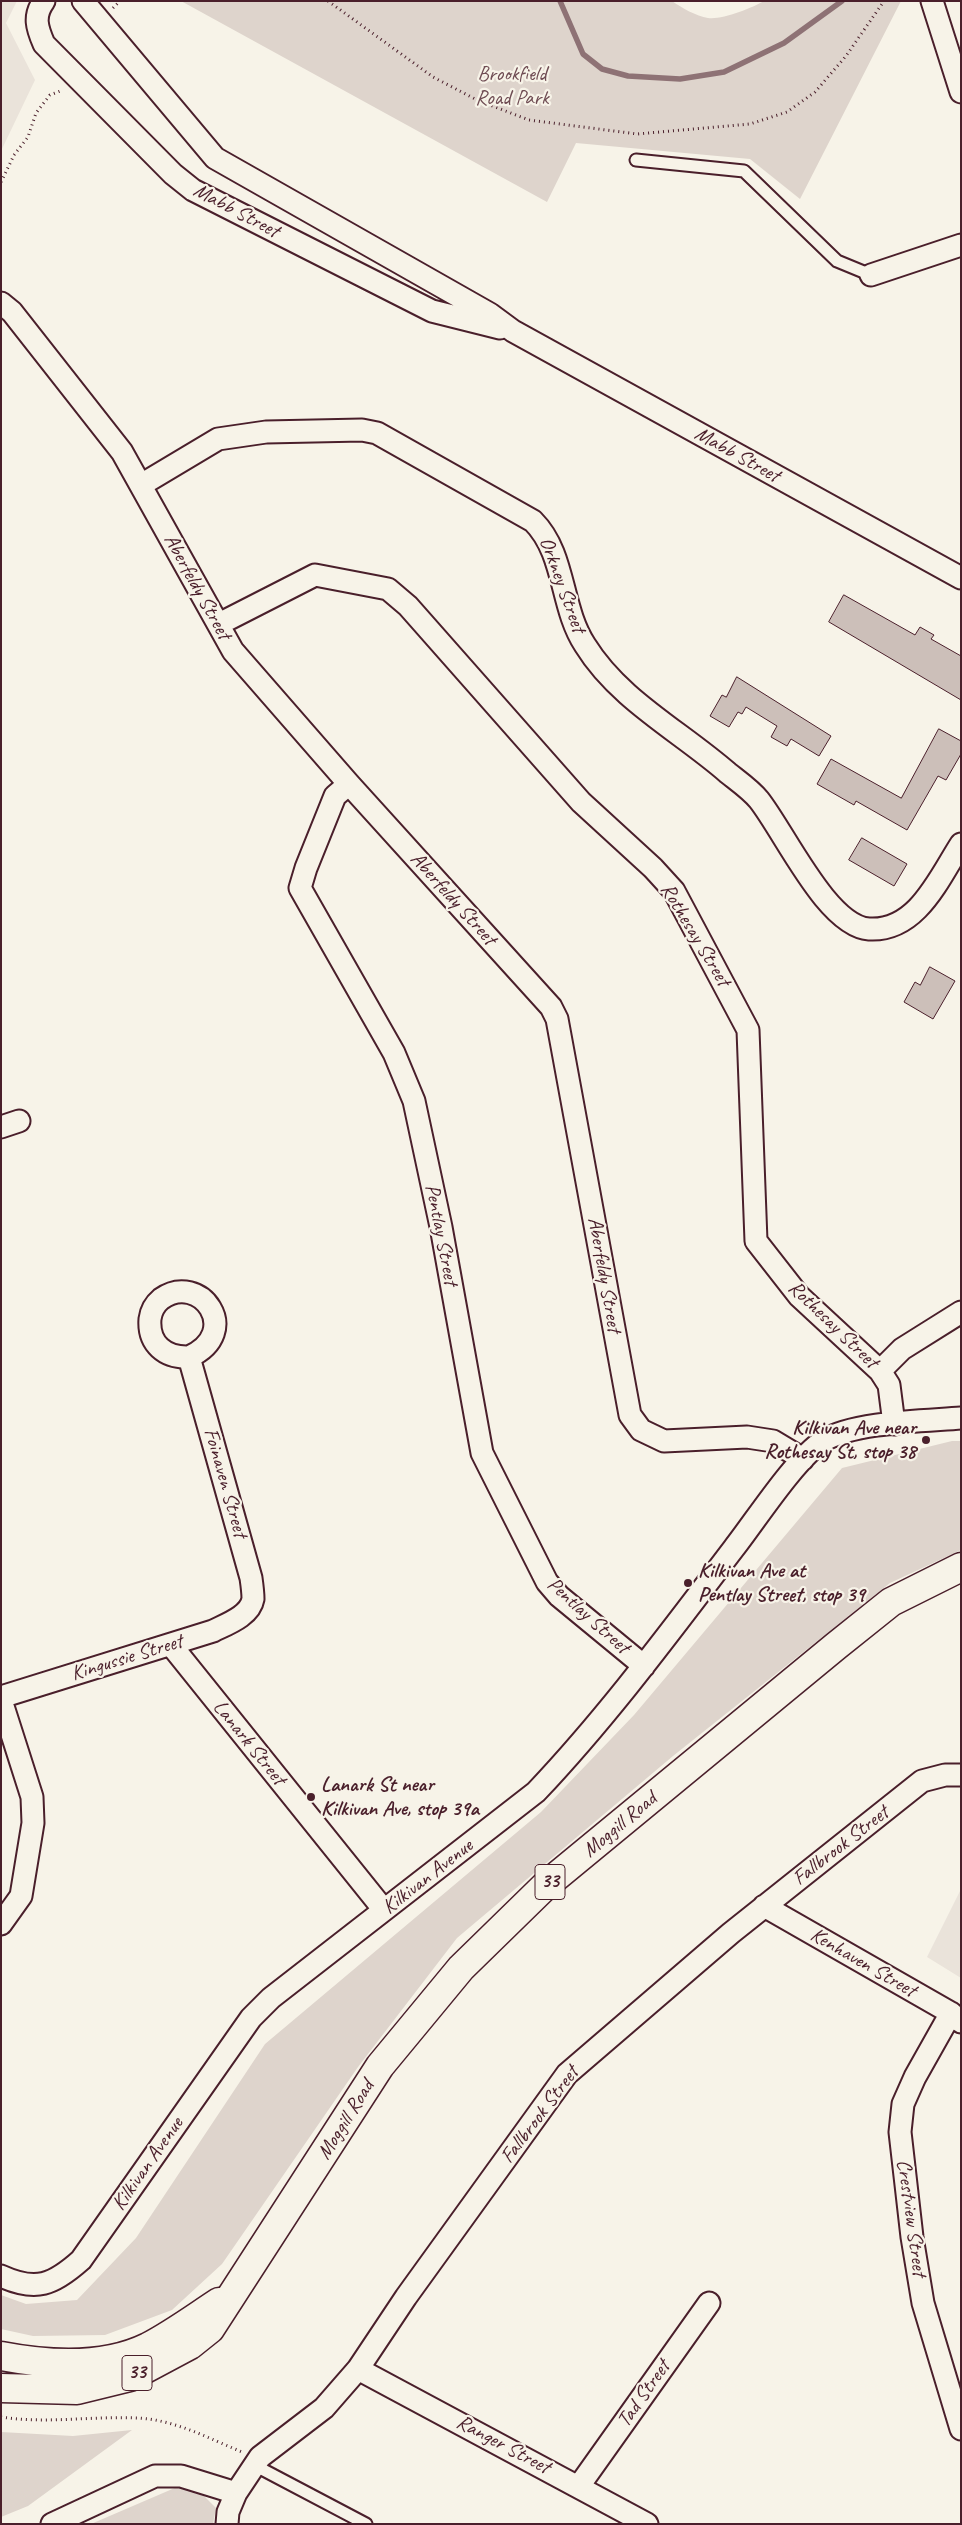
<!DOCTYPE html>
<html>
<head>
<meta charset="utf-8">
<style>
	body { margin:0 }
	#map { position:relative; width:962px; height:2525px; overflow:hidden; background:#f7f3e8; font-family:Caveat,sans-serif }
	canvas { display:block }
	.frame { position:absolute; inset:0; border:2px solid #4a1f2b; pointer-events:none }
</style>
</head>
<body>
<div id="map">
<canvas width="962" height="2525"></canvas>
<div class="frame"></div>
</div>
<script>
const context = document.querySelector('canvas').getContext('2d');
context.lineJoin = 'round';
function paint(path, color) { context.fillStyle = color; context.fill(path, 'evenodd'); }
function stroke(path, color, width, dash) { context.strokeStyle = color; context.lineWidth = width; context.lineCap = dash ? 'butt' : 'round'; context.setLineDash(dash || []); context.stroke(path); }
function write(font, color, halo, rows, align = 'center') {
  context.font = font + ' Caveat,sans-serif'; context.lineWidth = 4.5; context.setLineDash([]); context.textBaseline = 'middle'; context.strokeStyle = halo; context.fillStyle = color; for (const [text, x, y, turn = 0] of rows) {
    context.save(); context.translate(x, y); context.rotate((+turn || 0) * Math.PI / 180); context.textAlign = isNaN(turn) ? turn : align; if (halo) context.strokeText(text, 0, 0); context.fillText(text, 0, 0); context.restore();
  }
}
const built = new Path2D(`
	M 1,1 L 17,1 L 6,23 L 35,80 L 1,151 Z
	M 961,1889 L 961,1978 L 927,1957 Z`);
const green = new Path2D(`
	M 181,1 L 672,1 C 682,8 696,16 708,18 C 722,20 752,8 764,1 L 901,1 L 800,199 L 750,159 L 576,143 L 547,202 Z
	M 952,1441 L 961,1441 L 961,1550 L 890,1583 L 673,1756 L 457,1938 L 358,2067 L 222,2264 L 172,2310 L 105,2335 L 33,2336 L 1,2329 L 1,2295 L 26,2304 L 77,2300 L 136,2238 L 265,2044 L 541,1812 L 634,1715 L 842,1468 Z
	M 132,2430 L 28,2506 L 1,2517 L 1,2432 L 73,2436 Z
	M 177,2487 L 197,2489 L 216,2508 L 213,2524 L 91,2524 Z`);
const stream = new Path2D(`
	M 560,1 L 583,54 L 602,69 L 628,76 L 680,79 L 724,72 L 784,43 L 842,1`);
const building = new Path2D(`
	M 844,595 L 915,635 L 920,627 L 934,635 L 931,639 L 961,656 L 961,700 L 829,622 Z
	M 737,677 L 831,736 L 819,756 L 791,739 L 787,746 L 771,737 L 777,726 L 746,707 L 742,714 L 738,712 L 729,727 L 710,716 L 722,695 L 726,697 Z
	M 939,729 L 961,741 L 961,754 L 946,780 L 938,776 L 907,830 L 856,801 L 854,805 L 817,784 L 831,759 L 901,798 Z
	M 862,838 L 907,864 L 894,886 L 849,860 Z
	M 930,967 L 955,981 L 933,1019 L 904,1002 L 915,982 L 920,985 Z`);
const path = new Path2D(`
	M 328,1 L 433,77 L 477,100 L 529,120 L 637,134 L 750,124 L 787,112 L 815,92 L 846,56 L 884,1
	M 113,8 L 120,1
	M 1,182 L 14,155 L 28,137 L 36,113 L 50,95 L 63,90
	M 1,2417 C 46,2424 91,2416 136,2418 C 173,2419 208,2438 242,2452`);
const lane = new Path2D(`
	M 636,160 L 744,171 L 837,261 L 871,275
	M 254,2465 L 366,2524`);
const street = new Path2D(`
	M 44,1 C 33,16 37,28 44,44 L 173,174 L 193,190 L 432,311 L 500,328
	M 83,1 L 215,158 L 490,314 L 513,331 L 961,578
	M 932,1 L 961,92
	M 871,275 L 961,245
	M 1,303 L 12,312 L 122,452 L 233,651 L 349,784 L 551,1007 L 557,1019 L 630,1415 L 641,1430 L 664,1441 L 747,1437 L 773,1441 L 803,1459
	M 141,485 L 218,439 L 266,432 L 362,430 L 377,433 L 533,521 C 566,554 560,607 585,645 C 619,700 680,731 728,773 C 738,781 751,790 759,800 C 785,833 827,926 869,929 C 917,932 939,878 961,844
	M 219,624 L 315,575 L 388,589 L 408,606 L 581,802 L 653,868 L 674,891 L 748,1030 L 756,1241 L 799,1296 L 880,1371 L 889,1385 L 894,1424
	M 349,784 L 335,796 L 306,868 L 300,888 L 394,1053 L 414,1101 L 441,1227 L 482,1453 L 547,1582 L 559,1596 L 644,1666
	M 1,1127 L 19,1121
	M 880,1371 L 902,1349 L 961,1312
	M 171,1645 L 384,1910
	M 1,1697 L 213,1631 C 227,1624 250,1616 253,1599 C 253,1593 252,1585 251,1578 L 189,1357 C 165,1358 148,1344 150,1319 C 151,1311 155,1304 161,1299 C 200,1271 244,1332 189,1357
	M 1,1700 L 32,1797 L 33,1823 L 21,1896 L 1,1924
	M 764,1906 L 951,2013 L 961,2022
	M 951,2013 L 915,2077 L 903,2104 L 900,2132 L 912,2237 L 923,2303 L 961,2429
	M 1,2276 C 36,2292 53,2285 81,2260 L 251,2018 L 271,1998 L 536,1792 C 608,1716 670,1632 734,1548 C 756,1520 795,1459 823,1441 C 853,1422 925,1421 961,1418
	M 358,2369 L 647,2524
	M 579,2486 L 709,2303
	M 236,2493 L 260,2457 L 324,2408 L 358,2369 L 406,2297 L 567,2074 L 731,1933 L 922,1781 L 945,1775 L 961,1775
	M 52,2524 L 155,2476 L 181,2476 L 236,2493 L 228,2512 L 227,2524`);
const primary = new Path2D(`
	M 1,2356 C 48,2365 103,2369 148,2347 C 173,2334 196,2317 219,2302
	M 1,2388 L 77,2390 L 130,2377 L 190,2345 L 210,2329 L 380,2066 L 461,1968 L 546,1885 L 836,1646 L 891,1602 L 961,1567`);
const markers = [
	[926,1440,5,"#4a1f2b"],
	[688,1583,5,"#4a1f2b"],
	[311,1797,5,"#4a1f2b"]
];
const shields = [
	[550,1882,30],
	[137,2373,30]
];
const shieldNames = [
	["33",550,1882],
	["33",137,2373]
];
const parkNames = [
	["Brookfield",512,74],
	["Road Park",512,98]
];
const streetNames = [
	["Mabb Street",236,211,28],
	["Mabb Street",737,455,29],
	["Orkney Street",562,585,70],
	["Aberfeldy Street",197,587,61],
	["Aberfeldy Street",453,899,48],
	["Rothesay Street",695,935,59],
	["Pentlay Street",441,1235,79],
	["Aberfeldy Street",604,1275,80],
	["Rothesay Street",833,1325,44],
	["Foinaven Street",225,1483,74],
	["Pentlay Street",588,1616,42],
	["Kingussie Street",127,1658,-17],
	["Lanark Street",249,1743,51],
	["Moggill Road",620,1825,-40],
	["Fallbrook Street",841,1846,-38],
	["Kilkivan Avenue",428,1877,-38],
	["Kenhaven Street",863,1963,30],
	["Fallbrook Street",540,2115,-53],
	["Moggill Road",346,2120,-58],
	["Kilkivan Avenue",148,2164,-55],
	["Crestview Street",911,2218,82],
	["Tad Street",644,2394,-55],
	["Ranger Street",503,2445,28]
];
const poiNames = [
	["Kilkivan Ave near",916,1428,"right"],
	["Rothesay St, stop 38",916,1452,"right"],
	["Kilkivan Ave at",698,1571],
	["Pentlay Street, stop 39",698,1595],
	["Lanark St near",321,1785],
	["Kilkivan Ave, stop 39a",321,1809]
];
paint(built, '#eae3da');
paint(green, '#ded4cc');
stroke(stream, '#8e7275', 5.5);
paint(building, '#ccbfb9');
stroke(building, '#4a1f2b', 1);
stroke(lane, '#4a1f2b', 15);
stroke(street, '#4a1f2b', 25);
stroke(primary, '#4a1f2b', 31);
stroke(path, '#4a1f2b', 3, [1, 4]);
stroke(lane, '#f7f3e8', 11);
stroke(street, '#f7f3e8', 21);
stroke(primary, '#f7f3e8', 28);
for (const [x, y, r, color] of markers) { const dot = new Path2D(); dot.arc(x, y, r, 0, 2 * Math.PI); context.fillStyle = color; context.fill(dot); stroke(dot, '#f7f3e8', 2); }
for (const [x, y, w] of shields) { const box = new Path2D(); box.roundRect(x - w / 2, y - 17.5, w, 35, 4); context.fillStyle = '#f7f3e8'; context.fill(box); stroke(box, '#4a1f2b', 1); }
write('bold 20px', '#4a1f2b', null, shieldNames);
write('21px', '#6f4c53', '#f7f3e8', parkNames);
write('21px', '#4a1f2b', '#f7f3e8', streetNames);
write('bold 21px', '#4a1f2b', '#f7f3e8', poiNames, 'left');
</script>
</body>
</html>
